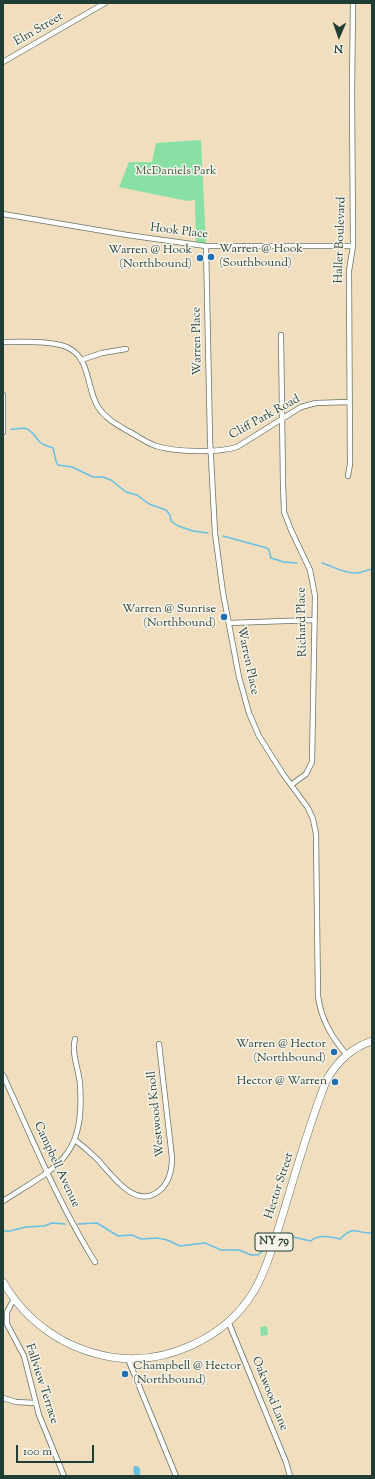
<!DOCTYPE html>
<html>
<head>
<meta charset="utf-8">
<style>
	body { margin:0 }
	#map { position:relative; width:375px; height:1479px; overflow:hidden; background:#f0debf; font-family:"Sorts Mill Goudy",serif }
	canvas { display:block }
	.frame { position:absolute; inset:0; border:4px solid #1f3d34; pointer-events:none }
	.north { position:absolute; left:319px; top:16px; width:40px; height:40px; -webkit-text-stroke:3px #f7f3e8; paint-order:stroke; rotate:182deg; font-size:11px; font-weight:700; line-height:16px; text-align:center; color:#1f3d34 }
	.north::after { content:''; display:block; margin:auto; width:14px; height:18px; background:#1f3d34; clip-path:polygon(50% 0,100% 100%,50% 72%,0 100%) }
	.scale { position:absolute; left:16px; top:1445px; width:78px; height:18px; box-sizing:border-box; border:2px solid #1f3d34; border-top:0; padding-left:5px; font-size:12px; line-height:14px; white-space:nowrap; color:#1f3d34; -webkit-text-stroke:3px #f7f3e8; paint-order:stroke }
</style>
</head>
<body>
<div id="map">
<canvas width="375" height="1479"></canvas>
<div class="frame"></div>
<div class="north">N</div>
<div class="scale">100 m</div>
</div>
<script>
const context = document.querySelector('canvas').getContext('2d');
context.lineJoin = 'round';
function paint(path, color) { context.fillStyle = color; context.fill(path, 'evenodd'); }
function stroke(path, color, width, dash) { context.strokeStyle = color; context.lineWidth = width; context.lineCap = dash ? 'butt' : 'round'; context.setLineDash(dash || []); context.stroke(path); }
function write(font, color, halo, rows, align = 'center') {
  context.font = font + ' "Sorts Mill Goudy",serif'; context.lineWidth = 3; context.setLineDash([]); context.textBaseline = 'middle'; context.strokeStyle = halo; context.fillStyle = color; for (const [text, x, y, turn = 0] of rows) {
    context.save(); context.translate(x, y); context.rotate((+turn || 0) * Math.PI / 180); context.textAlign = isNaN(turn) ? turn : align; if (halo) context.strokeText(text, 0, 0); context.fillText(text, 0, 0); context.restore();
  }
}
const green = new Path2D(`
	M 201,140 L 206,246 L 196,245 L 195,200 L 187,201 L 119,187 L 129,162 L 152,162 L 156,143 Z
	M 267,1326 L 268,1335 L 261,1336 L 260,1327 Z`);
const water = new Path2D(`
	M 134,1466 L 137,1466 C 141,1468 141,1472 139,1476 L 135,1476 C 133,1473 133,1469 134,1466 Z`);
const stream = new Path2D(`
	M 11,429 C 16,430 20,428 24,428 C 32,429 36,439 41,443 C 44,446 49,446 53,448 L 56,461 L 58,465 L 72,467 L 93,477 L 103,477 L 111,480 L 126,492 L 137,495 L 149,504 L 166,510 L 170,515 L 171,521 L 178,526 L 193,531 L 208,533
	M 223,536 L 267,548 L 269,550 L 271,558 L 284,562 L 297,563
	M 322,563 C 332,566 345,574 356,573 C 361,573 367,570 372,569
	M 78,1224 L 97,1223 L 118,1236 L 132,1235 L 141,1239 L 157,1238 L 167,1240 L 180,1246 L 205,1243 L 221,1250 L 239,1250 L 251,1255 L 258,1255 L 266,1248
	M 3,1231 L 10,1231 L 26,1227 L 44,1226 L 52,1223 L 65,1224
	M 285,1239 L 293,1237 L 311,1241 C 318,1234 331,1237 340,1239 C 355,1224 356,1234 372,1233`);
const street = new Path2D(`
	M 3,62 L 105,3
	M 3,214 L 127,235 L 206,246 L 353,246
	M 206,246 L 210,439 L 215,533 L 223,593 L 239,677 L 249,713 L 259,736 L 283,774 L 308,808 L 313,819 L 316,834 L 318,996 C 321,1019 331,1036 346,1054
	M 281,335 L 283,484 L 284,512 L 291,530 L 310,570 L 315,596 L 312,762 L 306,774 L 291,785
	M 3,342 C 21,342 58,340 72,350 C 90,362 87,389 98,407 C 105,418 116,424 126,430 C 136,435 145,442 156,446 C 175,452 218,453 237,447 L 301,407 L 316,403 L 349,402
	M 81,360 L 102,353 L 126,349
	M 3,395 L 3,432
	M 348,476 L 350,464 L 349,271 L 353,246 L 352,91 L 353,3
	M 229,623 L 314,620
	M 3,1075 C 32,1138 58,1203 95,1262
	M 75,1140 C 83,1146 91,1153 98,1160 C 112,1175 135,1210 159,1191 C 169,1183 172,1171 172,1158 L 159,1044
	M 3,1201 C 58,1166 85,1158 80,1084 C 79,1070 71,1053 75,1039
	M 14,1299 L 7,1312 L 7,1324 L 24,1356 L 39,1415 L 64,1476
	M 228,1321 L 286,1462 L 290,1476
	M 128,1359 L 176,1476
	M 3,1398 L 16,1402 L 35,1403`);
const primary = new Path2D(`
	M 3,1282 C 27,1323 65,1349 111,1357 C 165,1366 226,1338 254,1291 C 267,1268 274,1242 282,1217 C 296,1171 309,1124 327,1079 C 338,1061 351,1048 372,1041`);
const markers = [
	[211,257,4,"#1f6fb2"],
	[200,258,4,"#1f6fb2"],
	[224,617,4,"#1f6fb2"],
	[334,1052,4,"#1f6fb2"],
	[335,1082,4,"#1f6fb2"],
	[125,1374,4,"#1f6fb2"]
];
const shields = [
	[274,1242,38]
];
const shieldNames = [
	["NY 79",274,1242]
];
const streetNames = [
	["Elm Street",39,30,-30],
	["Hook Place",179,232,7],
	["Haller Boulevard",341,240,-88],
	["Warren Place",198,341,-91],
	["Cliff Park Road",265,418,-29],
	["Richard Place",303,622,-91],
	["Warren Place",247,661,78],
	["Westwood Knoll",157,1114,-96],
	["Campbell Avenue",56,1165,65],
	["Hector Street",280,1186,-72],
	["Fallview Terrace",41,1384,72],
	["Oakwood Lane",269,1394,68]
];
const parkNames = [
	["McDaniels Park",176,172]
];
const poiNames = [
	["Warren @ Hook",219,250,"left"],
	["(Southbound)",219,264,"left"],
	["Warren @ Hook",192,251],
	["(Northbound)",192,265],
	["Warren @ Sunrise",216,610],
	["(Northbound)",216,624],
	["Warren @ Hector",326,1045],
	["(Northbound)",326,1059],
	["Hector @ Warren",327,1082],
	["Champbell @ Hector",133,1367,"left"],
	["(Northbound)",133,1381,"left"]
];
paint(green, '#88e0a5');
paint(water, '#66c0e4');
stroke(stream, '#66c0e4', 1.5);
stroke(street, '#687565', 6);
stroke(primary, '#687565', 8);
stroke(street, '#fff', 4.5);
stroke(primary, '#fff', 7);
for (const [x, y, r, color] of markers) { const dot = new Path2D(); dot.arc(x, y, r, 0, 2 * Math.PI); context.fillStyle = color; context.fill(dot); stroke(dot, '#f7f3e8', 1.5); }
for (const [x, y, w] of shields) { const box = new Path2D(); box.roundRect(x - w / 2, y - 9, w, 18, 3); context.fillStyle = '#f7f3e8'; context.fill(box); stroke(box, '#1f3d34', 1); }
write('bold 11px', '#1f3d34', null, shieldNames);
write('12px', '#1f3d34', '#f7f3e8', streetNames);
write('12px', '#345e4b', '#f7f3e8', parkNames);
write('12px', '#1f3d34', '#f7f3e8', poiNames, 'right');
</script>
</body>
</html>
